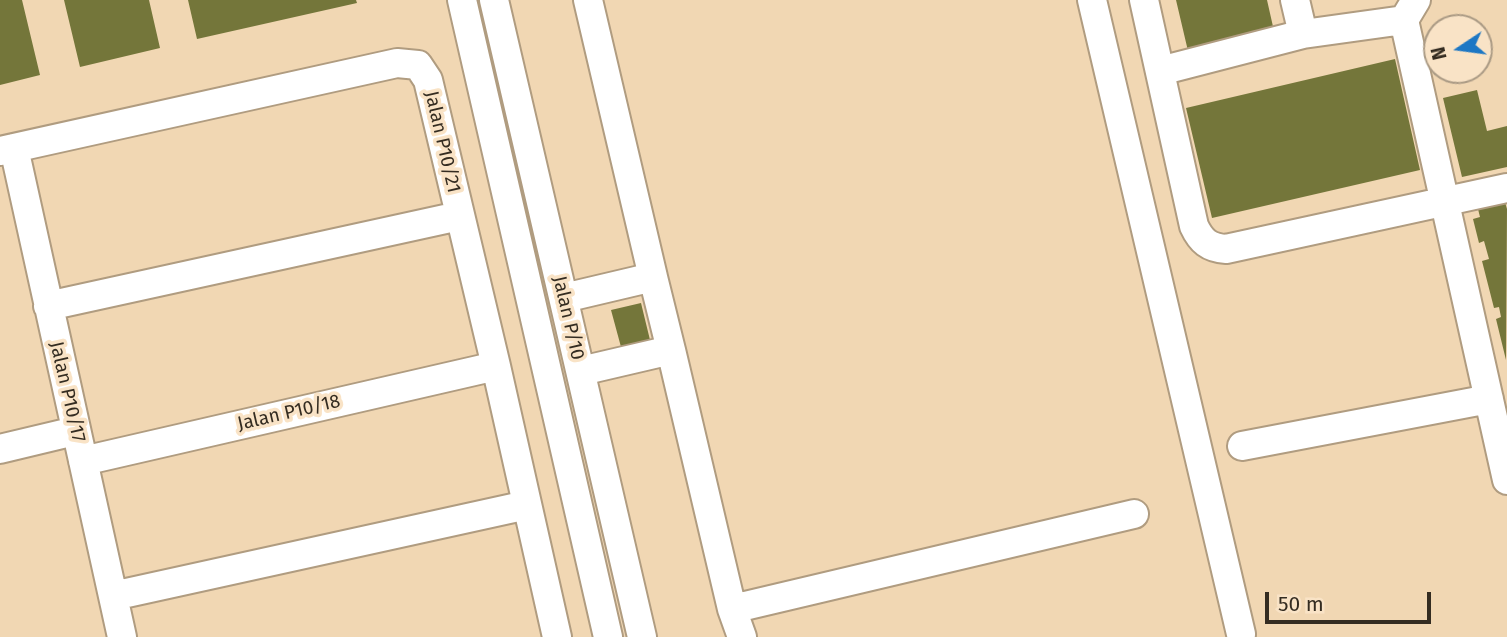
<!DOCTYPE html>
<html>
<head>
<meta charset="utf-8">
<style>
	body { margin:0 }
	#map { position:relative; width:1507px; height:637px; overflow:hidden; background:#f9e3c6; font-family:"Fira Sans",sans-serif }
	canvas { display:block }
	.north { position:absolute; left:1423px; top:14px; width:70px; height:70px; box-sizing:border-box; background:#f9e3c6; border:2px solid #aa9a84; border-radius:50%; rotate:257deg; font-size:19px; font-weight:700; line-height:28px; text-align:center; color:#342c21 }
	.north::after { content:''; display:block; margin:auto; width:24px; height:32px; background:#1d77c4; clip-path:polygon(50% 0,100% 100%,50% 72%,0 100%) }
	.scale { position:absolute; left:1265px; top:592px; width:166px; height:32px; box-sizing:border-box; border:4px solid #342c21; border-top:0; padding-left:9px; font-size:21px; line-height:24px; white-space:nowrap; color:#342c21; -webkit-text-stroke:5px #f9e3c6; paint-order:stroke }
</style>
</head>
<body>
<div id="map">
<canvas width="1507" height="637"></canvas>
<div class="north">N</div>
<div class="scale">50 m</div>
</div>
<script>
const context = document.querySelector('canvas').getContext('2d');
context.lineJoin = 'round';
function paint(path, color) { context.fillStyle = color; context.fill(path, 'evenodd'); }
function stroke(path, color, width, dash) { context.strokeStyle = color; context.lineWidth = width; context.lineCap = dash ? 'butt' : 'round'; context.setLineDash(dash || []); context.stroke(path); }
function write(font, color, halo, rows, align = 'center') {
  context.font = font + ' "Fira Sans",sans-serif'; context.lineWidth = 7; context.setLineDash([]); context.textBaseline = 'middle'; context.strokeStyle = halo; context.fillStyle = color; for (const [text, x, y, turn = 0] of rows) {
    context.save(); context.translate(x, y); context.rotate((+turn || 0) * Math.PI / 180); context.textAlign = isNaN(turn) ? turn : align; if (halo) context.strokeText(text, 0, 0); context.fillText(text, 0, 0); context.restore();
  }
}
const built = new Path2D(`
	M 0,0 L 1507,0 L 1507,637 L 0,637 ZM 1437,28 L 1479,28 L 1479,70 L 1437,70 Z`);
const building = new Path2D(`
	M 0,0 L 22,0 L 40,75 L 0,85 Z
	M 64,0 L 149,0 L 160,48 L 80,67 Z
	M 188,0 L 356,0 L 357,3 L 197,39 Z
	M 1176,0 L 1267,0 L 1274,31 L 1188,51 Z
	M 1395,59 L 1420,170 L 1212,218 L 1186,108 Z
	M 1477,90 L 1487,131 L 1507,126 L 1507,167 L 1462,177 L 1443,98 Z
	M 1504,199 L 1507,209 L 1506,360 L 1496,319 L 1501,317 L 1499,307 L 1494,308 L 1482,261 L 1489,259 L 1484,241 L 1479,243 L 1473,219 L 1480,217 L 1477,205 Z
	M 641,303 L 650,340 L 621,347 L 611,310 Z`);
const minor = new Path2D(`
	M 462,0 L 608,637
	M 494,0 L 642,637
	M 1092,0 L 1241,634
	M 1144,0 L 1194,226 C 1201,241 1209,248 1226,249 L 1507,188
	M 1295,0 L 1303,34
	M 1404,20 L 1507,480
	M 1160,71 L 1303,34 L 1404,20 L 1416,0
	M 14,148 L 122,637
	M 0,151 L 397,63 L 418,65 L 428,80 L 496,366 L 557,637
	M 653,277 L 671,350
	M 564,298 L 653,277 L 588,0
	M 48,306 L 459,216
	M 581,371 L 671,350 L 732,609 L 742,637
	M 1242,446 L 1489,399
	M 0,449 L 75,431
	M 83,461 L 496,366
	M 113,596 L 527,505
	M 732,609 L 1134,514`);
const streetNames = [
	["Jalan P10/21",442,142,77],
	["Jalan P/10",568,318,77],
	["Jalan P10/17",67,392,77],
	["Jalan P10/18",289,413,-13]
];
paint(built, '#f1d7b3');
paint(building, '#74763a');
stroke(minor, '#b09c80', 32);
stroke(minor, '#fff', 28);
write('19px', '#342c21', '#f9e3c6', streetNames);
</script>
</body>
</html>
